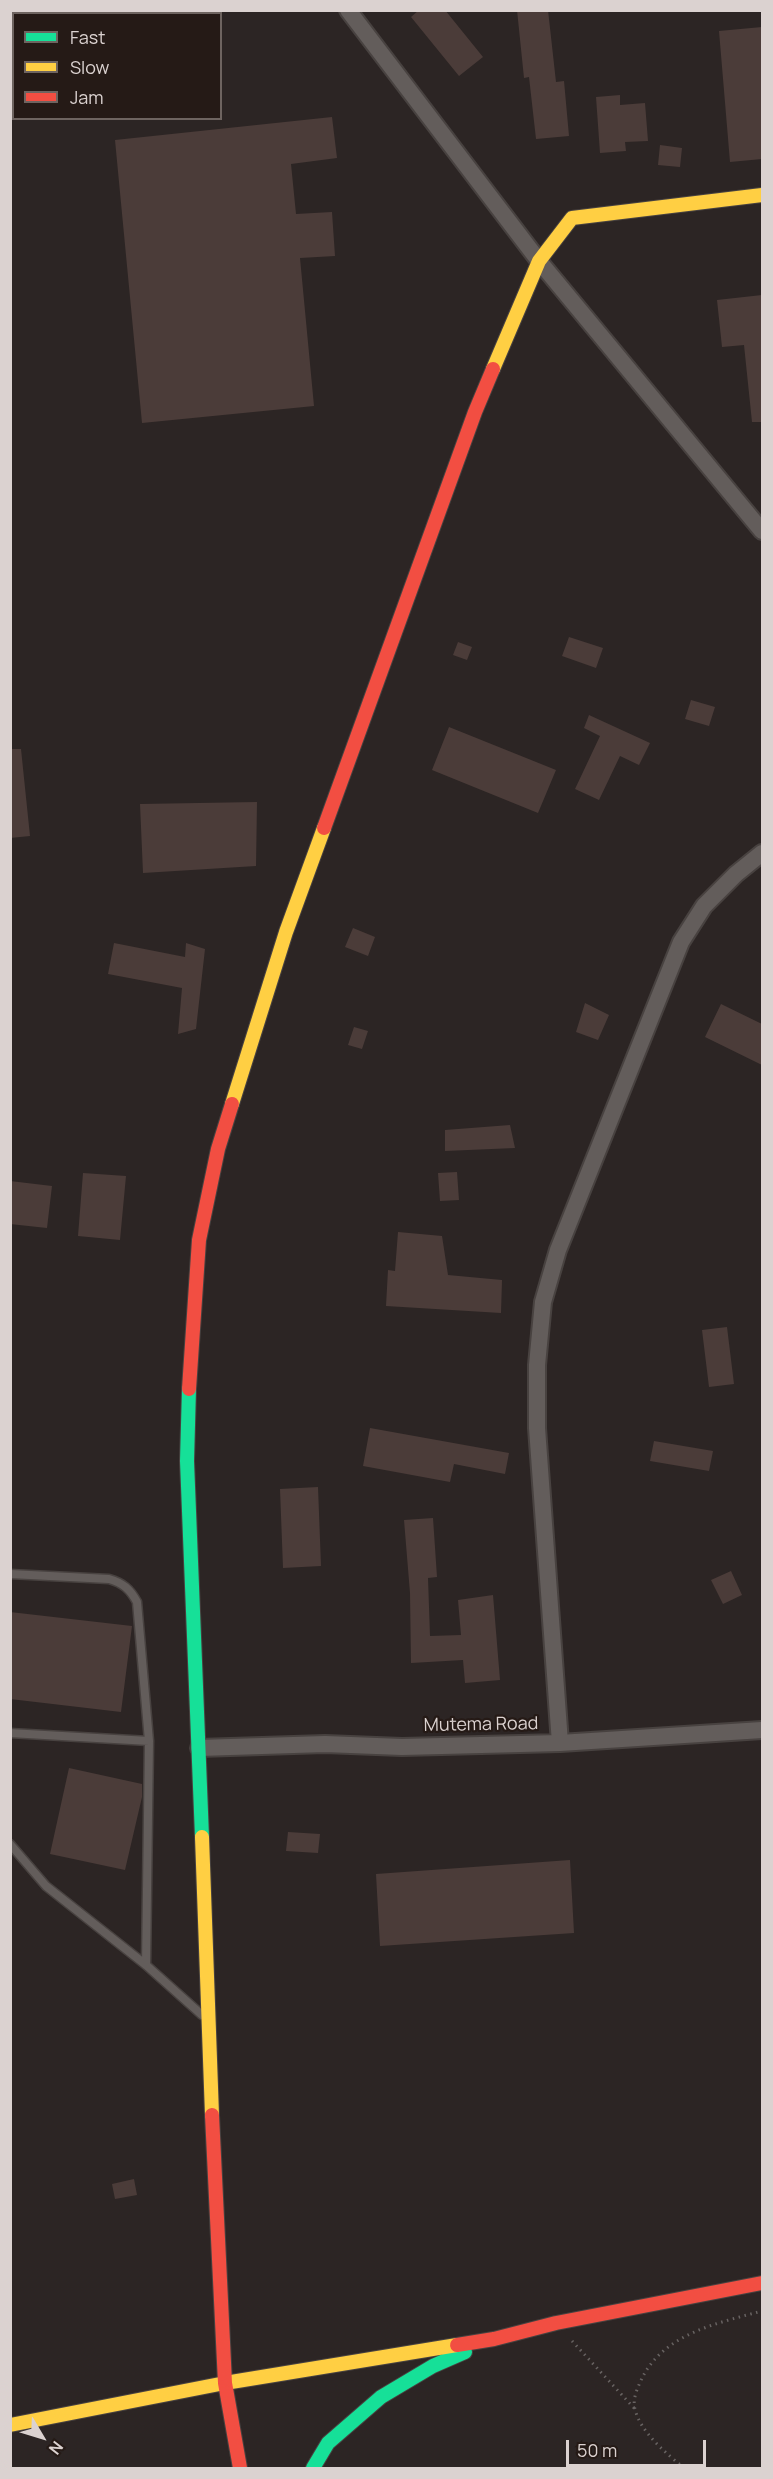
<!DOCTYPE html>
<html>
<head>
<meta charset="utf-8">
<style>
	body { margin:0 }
	#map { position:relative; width:773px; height:2479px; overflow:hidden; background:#2c2524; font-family:Manrope,sans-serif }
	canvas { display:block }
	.frame { position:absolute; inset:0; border:12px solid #dbd2d0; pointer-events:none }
	.legend { position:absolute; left:12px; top:12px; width:210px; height:108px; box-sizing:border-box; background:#251a16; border:2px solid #6e6460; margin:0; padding:8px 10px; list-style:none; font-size:18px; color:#dbd2d0 }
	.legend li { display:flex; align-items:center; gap:12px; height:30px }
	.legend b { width:30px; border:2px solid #6e6460 }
	.north { position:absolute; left:12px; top:2407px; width:60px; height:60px; -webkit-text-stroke:4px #251a16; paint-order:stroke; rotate:128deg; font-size:16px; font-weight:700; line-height:24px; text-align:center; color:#dbd2d0 }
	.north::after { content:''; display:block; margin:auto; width:21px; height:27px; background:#dbd2d0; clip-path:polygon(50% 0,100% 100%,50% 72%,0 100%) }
	.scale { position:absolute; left:566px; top:2440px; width:140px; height:27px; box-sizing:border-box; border:3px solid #dbd2d0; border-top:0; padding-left:8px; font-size:18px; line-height:21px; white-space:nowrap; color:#dbd2d0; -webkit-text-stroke:4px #251a16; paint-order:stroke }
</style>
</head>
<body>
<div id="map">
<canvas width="773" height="2479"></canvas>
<div class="frame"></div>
<ul class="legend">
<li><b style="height:8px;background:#16e098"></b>Fast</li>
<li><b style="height:8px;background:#ffcf43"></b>Slow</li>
<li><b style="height:8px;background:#f24e42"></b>Jam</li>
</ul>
<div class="north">N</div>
<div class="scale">50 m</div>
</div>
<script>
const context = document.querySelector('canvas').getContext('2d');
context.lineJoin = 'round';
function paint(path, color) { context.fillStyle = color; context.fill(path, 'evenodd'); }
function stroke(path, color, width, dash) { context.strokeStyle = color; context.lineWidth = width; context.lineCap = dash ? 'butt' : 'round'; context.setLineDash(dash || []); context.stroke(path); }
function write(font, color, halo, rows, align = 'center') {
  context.font = font + ' Manrope,sans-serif'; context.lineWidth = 4.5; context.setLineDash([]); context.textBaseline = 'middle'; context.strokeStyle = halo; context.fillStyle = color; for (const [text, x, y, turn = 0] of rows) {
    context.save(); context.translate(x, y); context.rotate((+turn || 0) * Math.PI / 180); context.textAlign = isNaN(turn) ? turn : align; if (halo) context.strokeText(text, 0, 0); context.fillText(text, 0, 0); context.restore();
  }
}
const building = new Path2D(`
	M 419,10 L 445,10 L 483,57 L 459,76 L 411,17 Z
	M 517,10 L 548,10 L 556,82 L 564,81 L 569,136 L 536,139 L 529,77 L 524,78 Z
	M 762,27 L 762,159 L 730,162 L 719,31 Z
	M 620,95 L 620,105 L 645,103 L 648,141 L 625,142 L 626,151 L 600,153 L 596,97 Z
	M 332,117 L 337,158 L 291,164 L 296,214 L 332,212 L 335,256 L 300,258 L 314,406 L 142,423 L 115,140 Z
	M 660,145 L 682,148 L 680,167 L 658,165 Z
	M 762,295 L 762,422 L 752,422 L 744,345 L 722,347 L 717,300 Z
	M 569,637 L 603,648 L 596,668 L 562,656 Z
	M 458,642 L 472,647 L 467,660 L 453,655 Z
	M 691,700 L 715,707 L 709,726 L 685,719 Z
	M 589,715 L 650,743 L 639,765 L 620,756 L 599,800 L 575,789 L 600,736 L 584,728 Z
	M 449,727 L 556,770 L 538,813 L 432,770 Z
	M 10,749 L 21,749 L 30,836 L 10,838 Z
	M 257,802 L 256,866 L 143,873 L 140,804 Z
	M 353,928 L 375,937 L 368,956 L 345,947 Z
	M 114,943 L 185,957 L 186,943 L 205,949 L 196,1029 L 178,1034 L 182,988 L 108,974 Z
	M 585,1003 L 609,1015 L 598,1040 L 576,1032 Z
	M 721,1004 L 762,1024 L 762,1065 L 705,1037 Z
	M 354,1027 L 368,1031 L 362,1049 L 348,1045 Z
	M 510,1125 L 515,1148 L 445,1151 L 445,1130 Z
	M 457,1172 L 459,1200 L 440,1201 L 438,1173 Z
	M 83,1173 L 126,1176 L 120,1240 L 78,1236 Z
	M 10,1181 L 52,1186 L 47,1228 L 10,1224 Z
	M 398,1232 L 442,1236 L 448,1275 L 502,1280 L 501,1313 L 386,1306 L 388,1270 L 395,1271 Z
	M 727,1327 L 734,1384 L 709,1387 L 702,1330 Z
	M 370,1428 L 509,1453 L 505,1474 L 454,1464 L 450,1482 L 363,1466 Z
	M 654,1441 L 713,1451 L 709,1471 L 650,1461 Z
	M 318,1487 L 321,1566 L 283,1568 L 280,1489 Z
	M 433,1518 L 437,1577 L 428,1578 L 430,1636 L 461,1635 L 458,1600 L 493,1595 L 500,1680 L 465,1683 L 463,1660 L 411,1663 L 410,1593 L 404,1520 Z
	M 731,1571 L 742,1595 L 723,1604 L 711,1580 Z
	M 10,1612 L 132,1626 L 121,1712 L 10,1699 Z
	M 69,1768 L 142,1784 L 142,1797 L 125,1870 L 50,1854 Z
	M 288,1832 L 320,1834 L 318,1853 L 286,1851 Z
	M 570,1860 L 574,1933 L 380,1946 L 376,1874 Z
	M 134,2179 L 137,2195 L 115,2199 L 112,2184 Z`);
const path = new Path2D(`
	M 572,2341 L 634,2408
	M 684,2468 C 667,2454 640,2432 635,2409 C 632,2399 638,2387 642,2378 C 665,2333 718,2323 762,2311`);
const lane = new Path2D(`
	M 10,1574 L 109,1579 C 123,1583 130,1589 137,1602 L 149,1741 L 146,1965
	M 10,1733 L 149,1741
	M 10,1844 L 46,1886 L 146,1965 L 202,2015`);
const street = new Path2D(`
	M 348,10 L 539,261 L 762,531
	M 560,1743 L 537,1428 L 537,1365 L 543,1302 L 558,1250 L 681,942 L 704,906 L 736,874 L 762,853
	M 199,1748 L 325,1744 L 402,1747 L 560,1743 L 762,1730`);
const fast = new Path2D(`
	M 189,1389 L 187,1461 L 202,1837
	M 313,2468 L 328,2443 L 381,2397 L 433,2366 L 465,2352`);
const slow = new Path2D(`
	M 493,369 L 539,261 L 572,218 L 762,195
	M 232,1104 L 286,932 L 324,828
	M 202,1837 L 212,2115
	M 10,2425 L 225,2383 L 457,2345`);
const jam = new Path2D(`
	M 324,828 L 475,412 L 493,369
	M 189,1389 L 199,1240 L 218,1149 L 232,1104
	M 212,2115 L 225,2383 L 240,2468
	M 457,2345 L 494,2339 L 556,2323 L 762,2283`);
const streetNames = [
	["Mutema Road",481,1725,-1]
];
paint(building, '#4b3c39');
stroke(lane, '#484240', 11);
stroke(street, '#484240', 20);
stroke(fast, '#484240', 16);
stroke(slow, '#484240', 16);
stroke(jam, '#484240', 16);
stroke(path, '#686362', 3, [1.5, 4.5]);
stroke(lane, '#635d5b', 8);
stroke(street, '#635d5b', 16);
stroke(fast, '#16e098', 14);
stroke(slow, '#ffcf43', 14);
stroke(jam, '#f24e42', 14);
write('18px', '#dbd2d0', '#251a16', streetNames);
</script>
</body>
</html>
